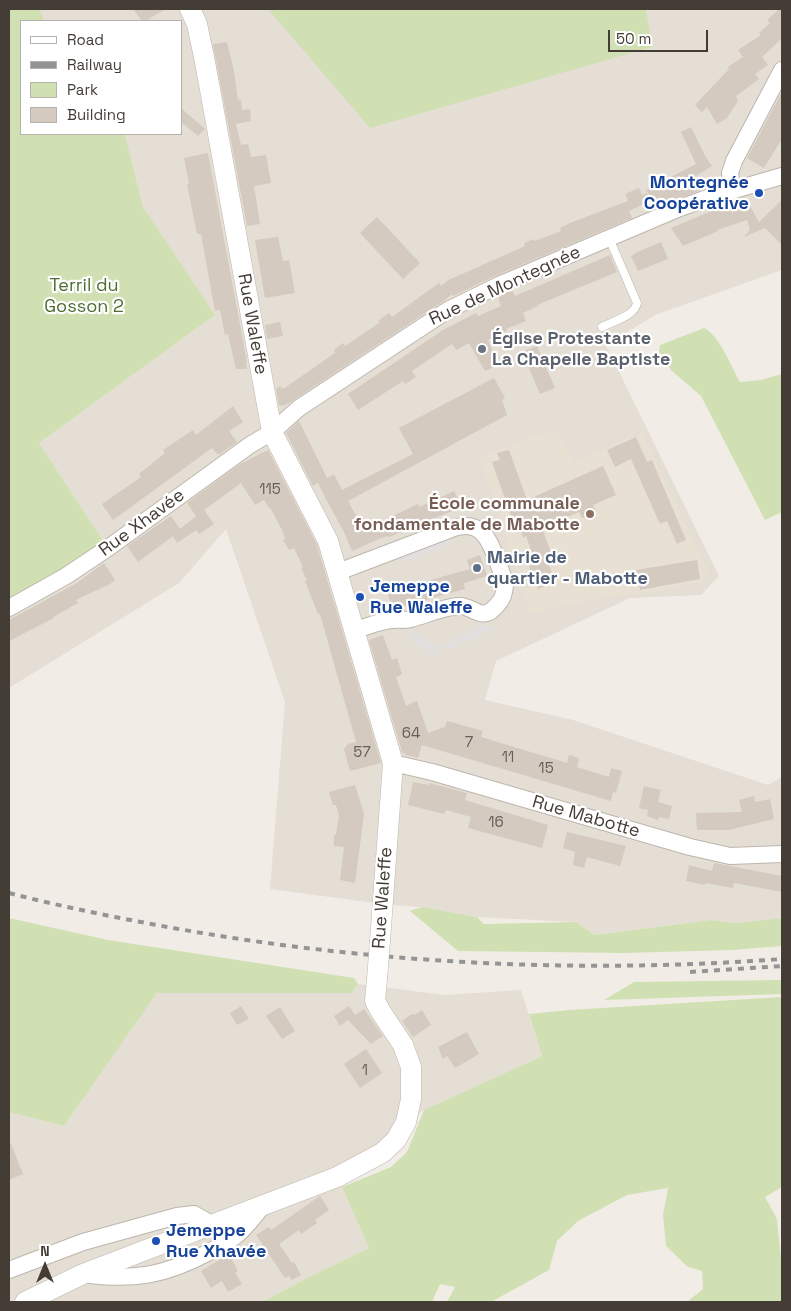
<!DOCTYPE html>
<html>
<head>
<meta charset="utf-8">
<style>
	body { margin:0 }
	#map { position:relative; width:791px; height:1311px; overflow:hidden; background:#f1ede6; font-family:"Space Grotesk",sans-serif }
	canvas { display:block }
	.frame { position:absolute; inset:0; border:10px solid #433d36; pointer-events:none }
	.legend { position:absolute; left:20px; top:20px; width:162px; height:115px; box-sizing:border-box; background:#fff; border:1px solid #b4b1af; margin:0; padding:6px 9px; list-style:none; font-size:15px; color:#433d36 }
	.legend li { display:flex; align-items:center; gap:10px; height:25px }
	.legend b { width:25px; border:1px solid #b4b1af }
	.north { position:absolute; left:20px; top:1241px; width:50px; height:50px; -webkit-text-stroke:4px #fff; paint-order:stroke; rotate:0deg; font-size:14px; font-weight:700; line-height:20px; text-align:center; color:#433d36 }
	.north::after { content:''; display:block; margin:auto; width:18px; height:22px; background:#433d36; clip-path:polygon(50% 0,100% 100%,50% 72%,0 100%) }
	.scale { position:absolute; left:608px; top:30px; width:100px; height:22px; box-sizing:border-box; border:2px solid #433d36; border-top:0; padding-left:6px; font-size:15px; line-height:18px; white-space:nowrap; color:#433d36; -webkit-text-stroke:4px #fff; paint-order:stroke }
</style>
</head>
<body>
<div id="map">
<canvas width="791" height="1311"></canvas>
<div class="frame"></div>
<ul class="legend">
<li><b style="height:6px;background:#fff"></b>Road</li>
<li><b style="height:6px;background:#949494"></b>Railway</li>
<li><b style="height:14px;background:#d0e0b3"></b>Park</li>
<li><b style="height:14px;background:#d4cac0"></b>Building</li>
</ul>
<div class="north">N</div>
<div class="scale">50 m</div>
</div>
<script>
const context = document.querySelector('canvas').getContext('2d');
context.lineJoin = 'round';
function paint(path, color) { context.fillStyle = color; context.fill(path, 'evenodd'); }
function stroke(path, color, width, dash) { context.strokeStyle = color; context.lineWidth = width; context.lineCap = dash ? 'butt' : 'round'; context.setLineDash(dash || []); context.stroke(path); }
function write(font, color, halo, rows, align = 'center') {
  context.font = font + ' "Space Grotesk",sans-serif'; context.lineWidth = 4.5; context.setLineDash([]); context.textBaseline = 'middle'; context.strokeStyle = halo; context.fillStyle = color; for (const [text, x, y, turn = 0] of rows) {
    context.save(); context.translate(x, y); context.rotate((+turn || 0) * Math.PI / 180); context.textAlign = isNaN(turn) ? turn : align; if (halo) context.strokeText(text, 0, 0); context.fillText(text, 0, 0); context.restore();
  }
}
const residential = new Path2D(`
	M 39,9 L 272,9 L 269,9 L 651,47 L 646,9 L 782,9 L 782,270 L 655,315 L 606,345 L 719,576 L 701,595 L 630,598 L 496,661 L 485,700 L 573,720 L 768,785 L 782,777 L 782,918 L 736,923 L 710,920 L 595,935 L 576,922 L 477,917 L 422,907 L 390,905 L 270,889 L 285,702 L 226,529 L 179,583 L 9,688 L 9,606 L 108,548 L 39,443 L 215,315 L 143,207 L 125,134 L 181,134 L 181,21 L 45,21 Z
	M 358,984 L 445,995 L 521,990 L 542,1056 L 424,1110 L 406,1122 L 364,1155 L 342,1187 L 369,1248 L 307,1278 L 262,1302 L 9,1302 L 9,1112 L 64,1126 L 157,993 L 352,993 Z`);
const education = new Path2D(`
	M 555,428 L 574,462 L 642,433 L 706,566 L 705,581 L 655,592 L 622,594 L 530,613 L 480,458 Z`);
const green = new Path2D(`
	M 9,9 L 39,9 L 45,21 L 21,21 L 21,134 L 125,134 L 143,207 L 215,315 L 39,443 L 108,548 L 9,606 Z
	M 272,9 L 646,9 L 652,47 L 370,128 L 269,10 Z
	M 704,328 C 718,333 732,368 740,382 L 761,380 L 782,374 L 782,512 L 765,520 L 701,396 L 671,370 L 659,352 L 660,345 Z
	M 422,907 L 477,917 L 484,924 L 576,922 L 595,935 L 710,920 L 736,923 L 782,918 L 782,946 L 733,950 L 624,953 L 458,951 L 410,911 Z
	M 9,918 L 108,940 L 354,978 L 358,984 L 352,993 L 157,993 L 64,1126 L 9,1112 Z
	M 782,980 L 782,994 L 604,1000 L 634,982 Z
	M 782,997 L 782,1187 L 765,1197 L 777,1219 L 782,1268 L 782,1302 L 687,1302 L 703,1289 L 702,1271 L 688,1267 L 666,1246 L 663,1215 L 668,1188 L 627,1195 L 578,1221 L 557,1241 L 549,1270 L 491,1302 L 447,1302 L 455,1287 L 440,1284 L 432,1302 L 262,1302 L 307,1278 L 369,1248 L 342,1187 L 391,1167 L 407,1152 L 424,1110 L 542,1056 L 529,1014 L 569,1010 Z`);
const parking = new Path2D(`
	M 453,534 L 447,547 L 443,545 L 441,549 L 436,547 L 434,552 L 429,550 L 428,554 L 422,553 L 421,557 L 415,555 L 414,560 L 408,558 L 407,562 L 401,561 L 404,552 Z
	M 485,625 L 494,627 L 493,632 L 488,630 L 486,635 L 481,633 L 480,638 L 475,636 L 474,640 L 469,639 L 467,644 L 462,642 L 460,647 L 455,645 L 454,650 L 438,645 L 448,642 Z
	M 408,628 L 430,642 L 437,645 L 440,654 L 436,656 L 434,651 L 429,653 L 427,648 L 422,649 L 420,644 L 415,646 Z`);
const building = new Path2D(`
	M 133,9 L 166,9 L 145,21 L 142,21 Z
	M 779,9 L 782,9 L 782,38 L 762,57 L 768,65 L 755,74 L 759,79 L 736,96 L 738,101 L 727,118 L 717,124 L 707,107 L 702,112 L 695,105 L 729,69 L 728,67 L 743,57 L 738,50 L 761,35 L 759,33 L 770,23 L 767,20 Z
	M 227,42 L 234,71 L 238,100 L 241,99 L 242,110 L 250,109 L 251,121 L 236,124 L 241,145 L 248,144 L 251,157 L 266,155 L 271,183 L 254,186 L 260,224 L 247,226 L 213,44 Z
	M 782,92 L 782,139 L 764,168 L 747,158 Z
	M 181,108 L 205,129 L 198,136 L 181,122 Z
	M 691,127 L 705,156 L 712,166 L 696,176 L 703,189 L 657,207 L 646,190 L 696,164 L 681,132 Z
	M 208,153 L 247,362 L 246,362 L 247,369 L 236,369 L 228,334 L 225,335 L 220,310 L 215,311 L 201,234 L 197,234 L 187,184 L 189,184 L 184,158 Z
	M 639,188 L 642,195 L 647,193 L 650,201 L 629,211 L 632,218 L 497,275 L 453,296 L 452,294 L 445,300 L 289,403 L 283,406 L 279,405 L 276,389 L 280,386 L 283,389 L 335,353 L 334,350 L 343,343 L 345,346 L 379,323 L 378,321 L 389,313 L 392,317 L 439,283 L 441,286 L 451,278 L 451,279 L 525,246 L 524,243 L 534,239 L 535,241 L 561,231 L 560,228 L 570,223 L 628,201 L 625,194 Z
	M 745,197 L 759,222 L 782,200 L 782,245 L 765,228 L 744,237 L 750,230 L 747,220 L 717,230 L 718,231 L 683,246 L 671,228 L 709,212 L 740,202 L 745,215 L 740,199 Z
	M 377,217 L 420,263 L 403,279 L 360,233 Z
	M 278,237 L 283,261 L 289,260 L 295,293 L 265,298 L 255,240 Z
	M 661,242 L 668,259 L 638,271 L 631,256 L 635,254 L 635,253 Z
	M 610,255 L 617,272 L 537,305 L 538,306 L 523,313 L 526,321 L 506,329 L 507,331 L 488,340 L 499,365 L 485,371 L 469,343 L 456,350 L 452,344 L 412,371 L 416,377 L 405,384 L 403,381 L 358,410 L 348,394 L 443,330 L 476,313 L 478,316 L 501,306 L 498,297 L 512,290 L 515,296 Z
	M 280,322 L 283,336 L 267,339 L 265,325 Z
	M 537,346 L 555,388 L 540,394 L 522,352 Z
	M 494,378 L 505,398 L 502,400 L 507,415 L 348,501 L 362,527 L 381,519 L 382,521 L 418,504 L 419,507 L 454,491 L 462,507 L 389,537 L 388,536 L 381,538 L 352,551 L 345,534 L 326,499 L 318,483 L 313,486 L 286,433 L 299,421 L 327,478 L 334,474 L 342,490 L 413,454 L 399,428 Z
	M 233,406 L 243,422 L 229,431 L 237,442 L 220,454 L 217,454 L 212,448 L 113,520 L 102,504 L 141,477 L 139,474 L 165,453 L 163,450 L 193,430 L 196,435 Z
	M 636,437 L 647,462 L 652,460 L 686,540 L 677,544 L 667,521 L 660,524 L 631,459 L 615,467 L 607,450 Z
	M 268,450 L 317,545 L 381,763 L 350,771 L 344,749 L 348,744 L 356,742 L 320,614 L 318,614 L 305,581 L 307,580 L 301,568 L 303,567 L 294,548 L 289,550 L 283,540 L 285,539 L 282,530 L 270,507 L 269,508 L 264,500 L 255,505 L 241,483 L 196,516 L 187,503 L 240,464 Z
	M 509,450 L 527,500 L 603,466 L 616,495 L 593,505 L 596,512 L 582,518 L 579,512 L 542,528 L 552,555 L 546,557 L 555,582 L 538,589 L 529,566 L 536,564 L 526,536 L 523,538 L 521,532 L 517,533 L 492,462 L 500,460 L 497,453 Z
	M 204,510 L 214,524 L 199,534 L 196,530 L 177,543 L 173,536 L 138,562 L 127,546 L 171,516 L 180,529 Z
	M 480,555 L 487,576 L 464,583 L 465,589 L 393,609 L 387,592 L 470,569 L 467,560 Z
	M 697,560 L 700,579 L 640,590 L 636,570 Z
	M 104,563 L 115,580 L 110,584 L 76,600 L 78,603 L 53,617 L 54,618 L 9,641 L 9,620 L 77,583 Z
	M 383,635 L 392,660 L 397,658 L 402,674 L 396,677 L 406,706 L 417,701 L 428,733 L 445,727 L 447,721 L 483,731 L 481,737 L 567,763 L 569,755 L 579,758 L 577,767 L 609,777 L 611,768 L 622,771 L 616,793 L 613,792 L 611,801 L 422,745 L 418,758 L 406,755 L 402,752 L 369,640 Z
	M 413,782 L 429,785 L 429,783 L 467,793 L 465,800 L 548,825 L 542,848 L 468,828 L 471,817 L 446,810 L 444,814 L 408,805 Z
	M 355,785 L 364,814 L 355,883 L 340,880 L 344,847 L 334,846 L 334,835 L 336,835 L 339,816 L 336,805 L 333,805 L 329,792 Z
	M 644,786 L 661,790 L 658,802 L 672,806 L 669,819 L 659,817 L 658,820 L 647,816 L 648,810 L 639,808 Z
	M 754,796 L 755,802 L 770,799 L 774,819 L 729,830 L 697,830 L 696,813 L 742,812 L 739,800 Z
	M 567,832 L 626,846 L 620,866 L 587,857 L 584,868 L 573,865 L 575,852 L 563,848 Z
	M 714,863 L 782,876 L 782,892 L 734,883 L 733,888 L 705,883 L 705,885 L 686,881 L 689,865 L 712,871 Z
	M 241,1006 L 249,1019 L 237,1025 L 230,1013 Z
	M 349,1006 L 355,1015 L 352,1017 L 364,1009 L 383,1036 L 371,1044 L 348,1020 L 340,1026 L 334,1016 Z
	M 280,1007 L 295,1031 L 282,1039 L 266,1016 Z
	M 422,1010 L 431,1025 L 413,1037 L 402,1021 L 412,1014 L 414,1015 Z
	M 467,1032 L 479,1054 L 455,1068 L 447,1056 L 443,1059 L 438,1047 Z
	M 366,1049 L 382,1073 L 360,1088 L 344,1064 Z
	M 9,1139 L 23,1174 L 9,1180 Z
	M 320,1196 L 329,1210 L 315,1220 L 317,1223 L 301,1234 L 299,1230 L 279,1244 L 292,1263 L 294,1262 L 301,1275 L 292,1280 L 289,1276 L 285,1278 L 256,1235 L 269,1227 L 271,1230 Z
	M 229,1254 L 238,1271 L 235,1273 L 242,1284 L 228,1292 L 222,1281 L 211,1288 L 201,1271 Z`);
const service = new Path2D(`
	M 602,327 C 613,321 635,316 637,303 L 609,238`);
const minor = new Path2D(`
	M 732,191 L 730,173 L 734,161 L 782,70
	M 338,572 L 454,528 C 482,519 490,541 498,563 C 501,572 507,582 504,592 C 503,600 497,606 491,611 C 479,619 471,605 459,606 C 443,607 426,615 411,619 C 405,621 398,619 392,620 C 379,621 367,627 355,630
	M 9,608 L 66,576 L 108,548 L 250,445 L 272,432 L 299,408 L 448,310 L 501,284 L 680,208 L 710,197 L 782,176
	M 393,763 L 432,772 L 690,847 L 730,856 L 782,854
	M 9,1270 L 83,1242 L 177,1216 L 194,1214 L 213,1225
	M 83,1274 C 132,1281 165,1276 209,1252 C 219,1247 229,1242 238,1234 C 247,1226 255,1215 263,1206`);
const tertiary = new Path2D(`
	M 190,9 L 197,24 L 205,62 L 272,432 L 328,541 L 393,763 L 380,941
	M 25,1302 L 83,1274 L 337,1177 L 382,1153 L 396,1140 L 406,1122 L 411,1099 L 411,1067 L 403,1045 L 381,1012 L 375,1001 L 377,979`);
const rail = new Path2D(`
	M 9,893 C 63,907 118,918 173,928 C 374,964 579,974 782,959
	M 690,972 L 782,966`);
const tertiaryBridge = new Path2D(`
	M 377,979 L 380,941`);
const markers = [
	[759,193,5,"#1a4fb4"],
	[482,349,5,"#6b7280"],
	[590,514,5,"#8d6e63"],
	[477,568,5,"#5c6f8a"],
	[360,597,5,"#1a4fb4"],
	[156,1241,5,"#1a4fb4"]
];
const numberNames = [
	["115",270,490],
	["64",411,734],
	["7",469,743],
	["57",362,753],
	["11",508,758],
	["15",546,769],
	["16",496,823],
	["1",365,1071]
];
const transitNames = [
	["Montegnée",749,183,"right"],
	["Coopérative",749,204,"right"],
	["Jemeppe",370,587],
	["Rue Waleffe",370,608],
	["Jemeppe",166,1231],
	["Rue Xhavée",166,1252]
];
const parkNames = [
	["Terril du",84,286],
	["Gosson 2",84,307]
];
const streetNames = [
	["Rue de Montegnée",505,286,-25],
	["Rue Waleffe",252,324,80],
	["Rue Xhavée",142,523,-36],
	["Rue Mabotte",586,817,16],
	["Rue Waleffe",383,898,-86]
];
const worshipNames = [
	["Église Protestante",492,339],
	["La Chapelle Baptiste",492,360]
];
const educationNames = [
	["École communale",580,504],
	["fondamentale de Mabotte",580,525]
];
const serviceNames = [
	["Mairie de",487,558],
	["quartier - Mabotte",487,579]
];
paint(residential, '#e4ded5');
paint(education, '#e8e0d2');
paint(green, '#d0e0b3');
paint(parking, '#e2e0de');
paint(building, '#d4cac0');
stroke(service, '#beb6ad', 9);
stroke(minor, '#beb6ad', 18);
stroke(tertiary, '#beb6ad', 21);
stroke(service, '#fff', 8);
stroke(minor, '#fff', 16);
stroke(tertiary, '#fff', 20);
stroke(rail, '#949494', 4, [6, 6]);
stroke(tertiaryBridge, '#beb6ad', 21, []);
stroke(tertiaryBridge, '#fff', 20);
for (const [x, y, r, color] of markers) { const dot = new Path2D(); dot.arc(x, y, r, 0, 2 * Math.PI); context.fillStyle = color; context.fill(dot); stroke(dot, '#fff', 2); }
write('15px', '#676058', null, numberNames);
write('bold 18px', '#164399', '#fff', transitNames, 'left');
write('18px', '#4d6d31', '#fff', parkNames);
write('18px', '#433d36', '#fff', streetNames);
write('bold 18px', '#5b616d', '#fff', worshipNames, 'left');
write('bold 18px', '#785e54', '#fff', educationNames, 'right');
write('bold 18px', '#4e5e75', '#fff', serviceNames, 'left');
</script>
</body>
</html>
